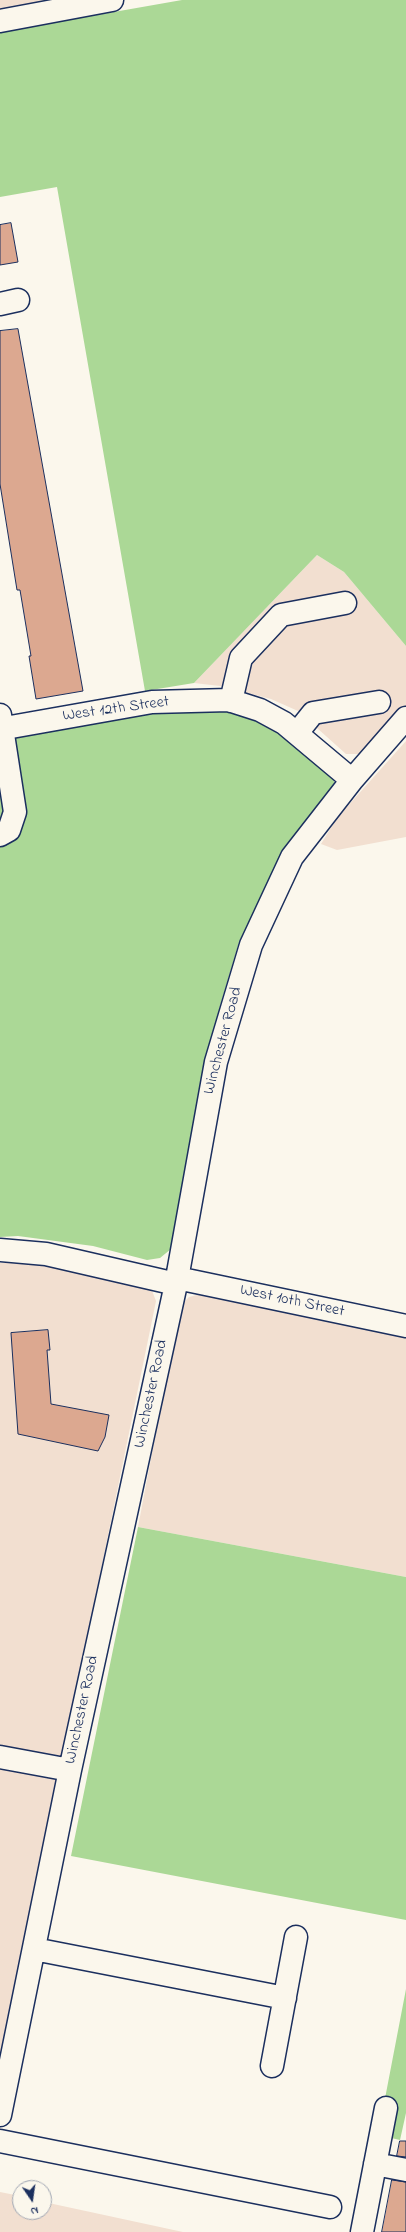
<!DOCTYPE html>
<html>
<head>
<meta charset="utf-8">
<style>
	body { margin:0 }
	#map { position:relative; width:406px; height:2232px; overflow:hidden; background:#fbf7ec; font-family:"Indie Flower",sans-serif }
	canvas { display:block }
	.north { position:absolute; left:12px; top:2180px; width:40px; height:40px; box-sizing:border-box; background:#fbf7ec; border:1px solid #a1a7b3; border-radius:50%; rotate:167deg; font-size:11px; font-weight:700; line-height:16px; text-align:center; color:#1b2f5e }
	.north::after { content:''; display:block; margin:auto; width:14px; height:18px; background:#1b2f5e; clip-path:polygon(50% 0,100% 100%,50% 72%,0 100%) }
</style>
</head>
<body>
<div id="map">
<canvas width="406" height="2232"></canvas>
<div class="north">N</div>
</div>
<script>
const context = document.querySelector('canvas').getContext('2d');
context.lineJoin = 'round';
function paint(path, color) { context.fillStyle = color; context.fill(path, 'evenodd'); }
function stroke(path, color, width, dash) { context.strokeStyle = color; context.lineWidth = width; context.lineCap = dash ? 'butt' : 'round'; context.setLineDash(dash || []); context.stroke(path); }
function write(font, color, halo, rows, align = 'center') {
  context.font = font + ' "Indie Flower",sans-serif'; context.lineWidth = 3.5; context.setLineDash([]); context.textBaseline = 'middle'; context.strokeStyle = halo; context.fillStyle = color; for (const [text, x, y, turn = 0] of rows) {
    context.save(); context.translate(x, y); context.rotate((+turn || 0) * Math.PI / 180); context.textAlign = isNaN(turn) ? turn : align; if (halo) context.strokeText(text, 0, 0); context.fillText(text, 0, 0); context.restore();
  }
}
const built = new Path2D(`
	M 0,0 L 54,0 L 0,10 Z
	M 317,555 L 344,572 L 406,646 L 406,707 L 371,749 L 361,754 L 346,754 L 298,711 L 271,699 L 220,686 L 194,683 Z
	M 406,741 L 406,837 L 337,850 L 321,844 L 337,818 Z
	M 0,1263 L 32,1263 L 136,1281 L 151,1288 L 156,1301 L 0,2063 Z
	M 201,1294 L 406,1337 L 406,1577 L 138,1527 L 180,1306 L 189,1297 Z
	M 0,2192 L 20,2196 L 20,2212 L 44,2212 L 44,2202 L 183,2232 L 0,2232 Z`);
const green = new Path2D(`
	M 182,0 L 406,0 L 406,646 L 344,572 L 317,555 L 194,683 L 145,691 L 57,187 L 0,197 L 0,32 Z
	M 179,709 L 218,710 L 253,718 L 281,730 L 330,771 L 335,784 L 299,832 L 265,889 L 239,942 L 220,1006 L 198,1101 L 171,1249 L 160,1258 L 147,1260 L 93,1246 L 18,1236 L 0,1237 L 0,741 Z
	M 138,1527 L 406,1577 L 406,1920 L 71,1856 Z
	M 406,1989 L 406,2113 L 400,2140 L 378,2135 Z`);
const building = new Path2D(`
	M 11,223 L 18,262 L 0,265 L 0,225 Z
	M 18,329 L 83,691 L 36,699 L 29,656 L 31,656 L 20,590 L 17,590 L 0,484 L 0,331 Z
	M 48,1330 L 50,1350 L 47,1350 L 51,1404 L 109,1415 L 105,1437 L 98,1451 L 18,1434 L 11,1333 Z
	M 400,2141 L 406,2141 L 406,2157 L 397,2156 Z
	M 392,2180 L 406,2182 L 406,2232 L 382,2232 Z`);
const minor = new Path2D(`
	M 0,304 L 18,300
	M 231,701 L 241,658 L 281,615 L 345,603
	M 0,715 L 15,812 L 9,830 L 0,835
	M 0,729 L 152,702 L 229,700 L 260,710 L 284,723 L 352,780
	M 297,733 L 313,713 L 379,702
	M 0,1250 L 46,1254 L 176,1284
	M 177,1278 L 406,1326
	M 0,1757 L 70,1770
	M 34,1949 L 285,1998
	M 272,2066 L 296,1937
	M 0,2115 L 70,1770 L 176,1284 L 216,1062 L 251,945 L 292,857 L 352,780 L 406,718
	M 0,2141 L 330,2207
	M 375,2164 L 406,2170
	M 362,2232 L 386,2108`);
const major = new Path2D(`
	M 0,21 L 112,0`);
const streetNames = [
	["West 12th Street",116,710,-8],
	["Winchester Road",224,1041,-75],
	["West 10th Street",292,1302,12],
	["Winchester Road",152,1394,-78],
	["Winchester Road",83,1710,-78]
];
paint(built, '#f2dfd0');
paint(green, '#abd896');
paint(building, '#dca890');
stroke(building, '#1b2f5e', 1);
stroke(minor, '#1b2f5e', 25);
stroke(major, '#1b2f5e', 25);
stroke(minor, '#fbf7ec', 22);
stroke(major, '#fbf7ec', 22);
write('16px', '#1b2f5e', '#fbf7ec', streetNames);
</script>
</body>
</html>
